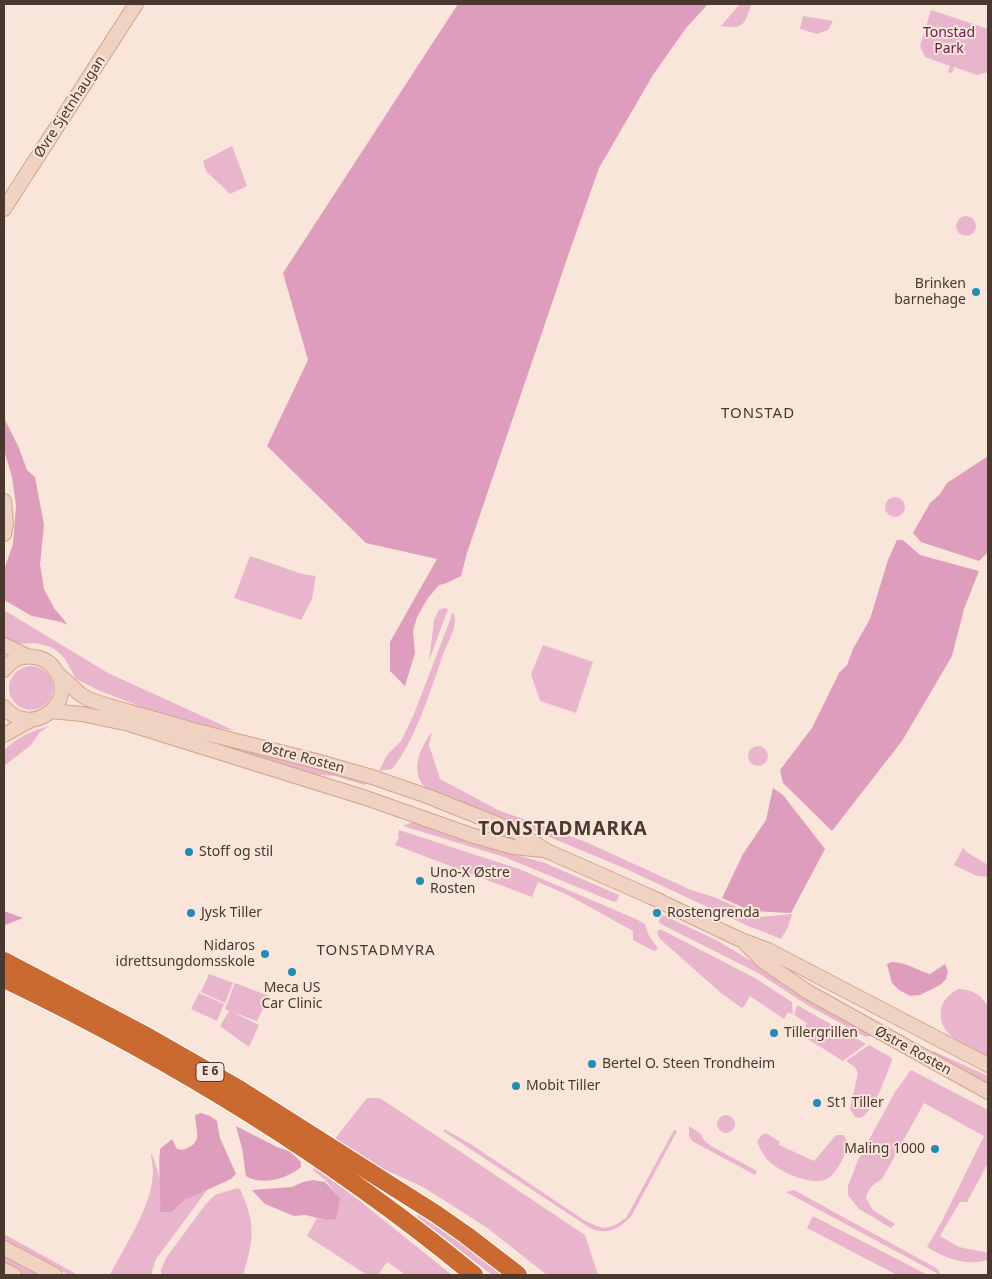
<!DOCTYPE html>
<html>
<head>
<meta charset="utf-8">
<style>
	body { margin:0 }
	#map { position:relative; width:992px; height:1279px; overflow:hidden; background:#fae5db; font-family:"Noto Sans",sans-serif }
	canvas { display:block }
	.frame { position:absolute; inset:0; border:5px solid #4a372d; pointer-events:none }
</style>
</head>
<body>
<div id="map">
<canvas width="992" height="1279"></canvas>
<div class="frame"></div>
</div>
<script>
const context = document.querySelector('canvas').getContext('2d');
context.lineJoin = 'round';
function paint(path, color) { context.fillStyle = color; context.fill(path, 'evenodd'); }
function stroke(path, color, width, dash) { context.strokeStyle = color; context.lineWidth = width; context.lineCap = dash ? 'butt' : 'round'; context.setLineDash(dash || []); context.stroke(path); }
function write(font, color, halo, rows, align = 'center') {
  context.font = font + ' "Noto Sans",sans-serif'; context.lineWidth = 4; context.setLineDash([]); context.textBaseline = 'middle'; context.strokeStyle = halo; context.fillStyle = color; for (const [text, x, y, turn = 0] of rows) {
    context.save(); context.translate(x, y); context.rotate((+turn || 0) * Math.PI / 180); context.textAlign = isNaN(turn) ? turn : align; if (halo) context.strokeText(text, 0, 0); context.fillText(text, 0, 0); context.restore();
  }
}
const green = new Path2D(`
	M 740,4 L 751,4 C 745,24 744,30 721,26 Z
	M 931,10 L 988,29 L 988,72 L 977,75 L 954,67 L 952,73 L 948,72 L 950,66 L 925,57 L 920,46 Z
	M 803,16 L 833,21 L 828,30 L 817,34 L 800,29 Z
	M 232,146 L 247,186 L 230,194 L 206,171 L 203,161 Z
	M956 226a10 10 0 1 1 20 0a10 10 0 1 1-20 0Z
	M885 507a10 10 0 1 1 20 0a10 10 0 1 1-20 0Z
	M 250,556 L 302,574 L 316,576 L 312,599 L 301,620 L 234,598 Z
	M 444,608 L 448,609 L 429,661 L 434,620 L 439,610 Z
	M 4,610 L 108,673 L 235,731 L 203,725 L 147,709 L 100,691 L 76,679 L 65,659 L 57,651 L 51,647 L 35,643 L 19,644 L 4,638 Z
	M 453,612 C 454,615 455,616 455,619 C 455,630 448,643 444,652 C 432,686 415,742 392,769 L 379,771 L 387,755 L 401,741 L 414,714 Z
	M 543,645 L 593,662 L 576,713 L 540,701 L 531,674 Z
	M9 688a22 22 0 1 1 44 0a22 22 0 1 1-44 0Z
	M 49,726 L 39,733 L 31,745 L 4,766 L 4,750 C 20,736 29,732 49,726 Z
	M 432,732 L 429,745 L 440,779 L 498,810 L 586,842 L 691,890 L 714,897 L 759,917 L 792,914 L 788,927 L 781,939 L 746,925 L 624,868 L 501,817 L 426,788 C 409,772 420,748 432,732 Z
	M748 756a10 10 0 1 1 20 0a10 10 0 1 1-20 0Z
	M 239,748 L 366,782 L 365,785 L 335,776 L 308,774 L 238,752 Z
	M 410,823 L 418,823 L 463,840 L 545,863 L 619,895 L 617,901 L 614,902 L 504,857 L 403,826 Z
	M 399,830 L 519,869 L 636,919 L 645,924 L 649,936 L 658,948 L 654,951 L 633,940 L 633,931 L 568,895 L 538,882 L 532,897 L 395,845 L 399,837 L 398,836 Z
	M 963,848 L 968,853 L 988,865 L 988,877 L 977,876 L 954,865 Z
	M 661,914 L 716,940 L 763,968 L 825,1010 L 870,1034 L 870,1036 L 866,1037 L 809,1006 L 758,973 L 659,923 L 659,920 Z
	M 658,930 L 662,930 L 755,978 L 792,1002 L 793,1014 L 788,1012 L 784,1019 L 750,996 L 745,1005 L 742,1008 L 739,1006 L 721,993 L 660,939 L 657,933 Z
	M 209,974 L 233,983 L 225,1003 L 201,992 Z
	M 235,983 L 269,996 L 257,1021 L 232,1012 L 259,1025 L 249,1047 L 220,1026 L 229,1011 L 225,1009 Z
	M 958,989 C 970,989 981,994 987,1005 C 991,1012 988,1048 988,1057 C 969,1047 937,1037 941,1010 C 942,1000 950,994 958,989 Z
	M 199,993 L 224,1004 L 217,1021 L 191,1009 Z
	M 797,1005 L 866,1044 L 843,1061 L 803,1036 L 802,1033 L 807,1023 L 794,1015 Z
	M 869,1045 L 892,1058 L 892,1061 C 885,1077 875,1111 860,1118 L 855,1117 L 850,1109 L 858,1073 L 855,1067 L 846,1061 Z
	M 933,1051 L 988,1076 L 988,1084 L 939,1057 L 932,1053 Z
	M 911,1070 L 988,1110 L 988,1163 L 967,1202 L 960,1202 L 940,1236 L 959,1247 L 988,1253 L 988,1260 C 965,1266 947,1259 927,1247 L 942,1221 L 984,1136 L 924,1103 L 882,1179 C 874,1184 868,1188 866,1198 L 873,1210 L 895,1224 L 891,1228 L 859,1209 L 848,1195 L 848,1186 L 858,1160 L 895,1092 Z
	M 367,1098 L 379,1098 L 383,1100 L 582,1233 L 585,1235 L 598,1275 L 547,1275 L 486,1227 L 423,1187 L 377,1166 L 334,1140 Z
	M717 1124a9 9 0 1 1 18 0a9 9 0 1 1-18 0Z
	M 689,1126 L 701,1134 L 703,1139 L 711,1146 L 757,1171 L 755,1175 L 692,1141 L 689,1136 Z
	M 444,1129 L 469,1143 L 584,1220 C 603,1230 608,1231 626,1218 L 674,1130 L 677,1131 L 632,1215 C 621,1228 607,1236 590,1228 L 443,1131 Z
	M 766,1133 L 780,1142 L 779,1145 L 814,1161 L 836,1135 L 844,1135 L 849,1147 C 843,1157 838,1172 827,1179 C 812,1187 776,1171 766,1158 C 762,1153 759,1147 757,1141 L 762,1135 Z
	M 151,1153 C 161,1175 162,1188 160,1212 L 172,1212 L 185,1200 L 208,1189 L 156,1259 L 152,1271 L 152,1275 L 110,1275 C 125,1245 152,1207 153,1172 C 153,1166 151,1159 151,1153 Z
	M 314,1167 L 356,1198 L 452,1275 L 406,1275 L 387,1262 L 378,1275 L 367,1275 L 307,1236 L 317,1218 L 327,1220 L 340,1198 L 325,1180 L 313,1170 Z
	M 237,1188 L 240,1189 C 256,1224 254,1239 243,1275 L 161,1275 L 161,1269 L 166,1258 L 205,1205 L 215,1195 Z
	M 794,1190 L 938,1269 L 940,1275 L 786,1192 Z
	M 418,1215 L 456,1239 L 502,1275 L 492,1275 L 417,1217 Z
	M 813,1216 L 928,1275 L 897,1275 L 807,1228 Z
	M 4,1234 L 78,1275 L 69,1275 L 4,1240 Z
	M 4,1255 L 42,1275 L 23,1275 L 4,1265 Z`);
const forest = new Path2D(`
	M 458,4 L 708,4 L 686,28 L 653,75 L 599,168 L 569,253 L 467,553 L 461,576 L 447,583 L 439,585 L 428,598 L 417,617 L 413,631 L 415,653 L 405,686 L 390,671 L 390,642 L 437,559 L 366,543 L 267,446 L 308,360 L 283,273 Z
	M 4,418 L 19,448 L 27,470 L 35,477 L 44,525 L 40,564 L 44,589 L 54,608 L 68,625 L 61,622 L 32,616 L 4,600 L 4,570 L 13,544 L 16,506 L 12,477 L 4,450 Z
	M 988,456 L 988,552 L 979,561 L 921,542 L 913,533 L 930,503 L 940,494 L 947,483 Z
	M 897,540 L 903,540 L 920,555 L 979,571 L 964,609 L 952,656 L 902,741 L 832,831 L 783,783 L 780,770 L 812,728 L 839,673 L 847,665 L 853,649 L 870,619 L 888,560 Z
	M 773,788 L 783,795 L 825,849 L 791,913 L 751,911 L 722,898 L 743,854 L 766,820 Z
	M 4,911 L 23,918 L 5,925 Z
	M 891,962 C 906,962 916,970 930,974 L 945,964 L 948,971 L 946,979 L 940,985 L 920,995 L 910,996 L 899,990 L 892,983 L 887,964 Z
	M 201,1113 L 210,1116 L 217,1121 L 220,1138 L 236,1174 L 231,1179 L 185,1200 L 172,1212 L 160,1212 C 161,1191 158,1170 160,1149 L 172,1139 L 177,1149 L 182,1150 C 204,1143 196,1134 195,1115 Z
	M 236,1126 L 277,1147 L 291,1152 L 301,1162 L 301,1167 C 287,1179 262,1186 246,1176 L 242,1148 Z
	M 313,1180 L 325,1182 L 340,1198 L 336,1219 L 327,1220 L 305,1215 L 294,1216 L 265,1204 L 252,1190 L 292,1187 L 303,1182 Z`);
const secondary = new Path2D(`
	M 4,209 L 136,4
	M 4,501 L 6,524 L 4,534
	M 4,645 L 27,656
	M 4,670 C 11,660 22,655 34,657 C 44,658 51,663 56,671 C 78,704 30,739 4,707
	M 58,674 L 80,694 L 88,699 L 109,706 L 197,731 L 316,761 L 372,777 L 427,796 L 517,832 L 547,851 L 651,897 L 741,940 L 768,950 L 988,1065
	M 51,711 L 82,714 L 129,724 L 366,798 L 471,835 L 513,847 L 543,850
	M 4,735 L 31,720
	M 746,944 L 764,962 L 808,992 L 988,1092
	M 4,1248 L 55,1275
	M 4,1270 L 14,1275`);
const highway = new Path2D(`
	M 4,961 L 150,1038 L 239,1089 L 436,1214 L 466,1235 L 518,1275
	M 4,979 C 171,1059 331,1157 474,1275`);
const markers = [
	[976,292,5,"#228cb3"],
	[189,852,5,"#228cb3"],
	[420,881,5,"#228cb3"],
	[191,913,5,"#228cb3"],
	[657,913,5,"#228cb3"],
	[265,954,5,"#228cb3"],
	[292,972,5,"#228cb3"],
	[774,1033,5,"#228cb3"],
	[592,1064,5,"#228cb3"],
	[516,1086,5,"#228cb3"],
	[817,1103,5,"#228cb3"],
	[935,1149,5,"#228cb3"]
];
const shields = [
	[210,1072,28]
];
const shieldNames = [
	["E 6",210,1072]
];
const parkNames = [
	["Tonstad",949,33],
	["Park",949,49]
];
const streetNames = [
	["Øvre Sjetnhaugan",70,107,-57],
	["Østre Rosten",303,758,15],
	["Østre Rosten",913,1051,29]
];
const poiNames = [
	["Brinken",966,284,"right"],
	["barnehage",966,300,"right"],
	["Stoff og stil",199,852],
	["Uno-X Østre",430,873],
	["Rosten",430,889],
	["Jysk Tiller",201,913],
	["Rostengrenda",667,913],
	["Nidaros",255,946,"right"],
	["idrettsungdomsskole",255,962,"right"],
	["Meca US",292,988,"center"],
	["Car Clinic",292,1004,"center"],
	["Tillergrillen",784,1033],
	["Bertel O. Steen Trondheim",602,1064],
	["Mobit Tiller",526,1086],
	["St1 Tiller",827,1103],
	["Maling 1000",925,1149,"right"]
];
const neighbourhoodNames = [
	["TONSTAD",758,414],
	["TONSTADMYRA",376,951]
];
const districtNames = [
	["TONSTADMARKA",563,830]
];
paint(green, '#e8b5cd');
paint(forest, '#df9dbd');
stroke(secondary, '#d3a38b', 16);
stroke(highway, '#fff', 20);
stroke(secondary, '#efd2c1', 14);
stroke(highway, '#ca6a31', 18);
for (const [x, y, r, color] of markers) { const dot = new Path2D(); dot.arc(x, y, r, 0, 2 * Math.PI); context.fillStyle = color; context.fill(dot); stroke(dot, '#fae5db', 2); }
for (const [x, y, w] of shields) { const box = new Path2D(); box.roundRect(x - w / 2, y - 9.5, w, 19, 4); context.fillStyle = '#fae5db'; context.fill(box); stroke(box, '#4a372d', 1); }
write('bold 12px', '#4a372d', null, shieldNames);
write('14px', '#661946', '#fae5db', parkNames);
write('14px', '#4a372d', '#fae5db', streetNames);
write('14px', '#4a372d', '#fae5db', poiNames, 'left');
context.letterSpacing = '1px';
write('15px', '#4a372d', '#fae5db', neighbourhoodNames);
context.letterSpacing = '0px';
context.letterSpacing = '1px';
write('bold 19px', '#4a372d', '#fae5db', districtNames);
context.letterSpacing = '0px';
</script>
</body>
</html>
